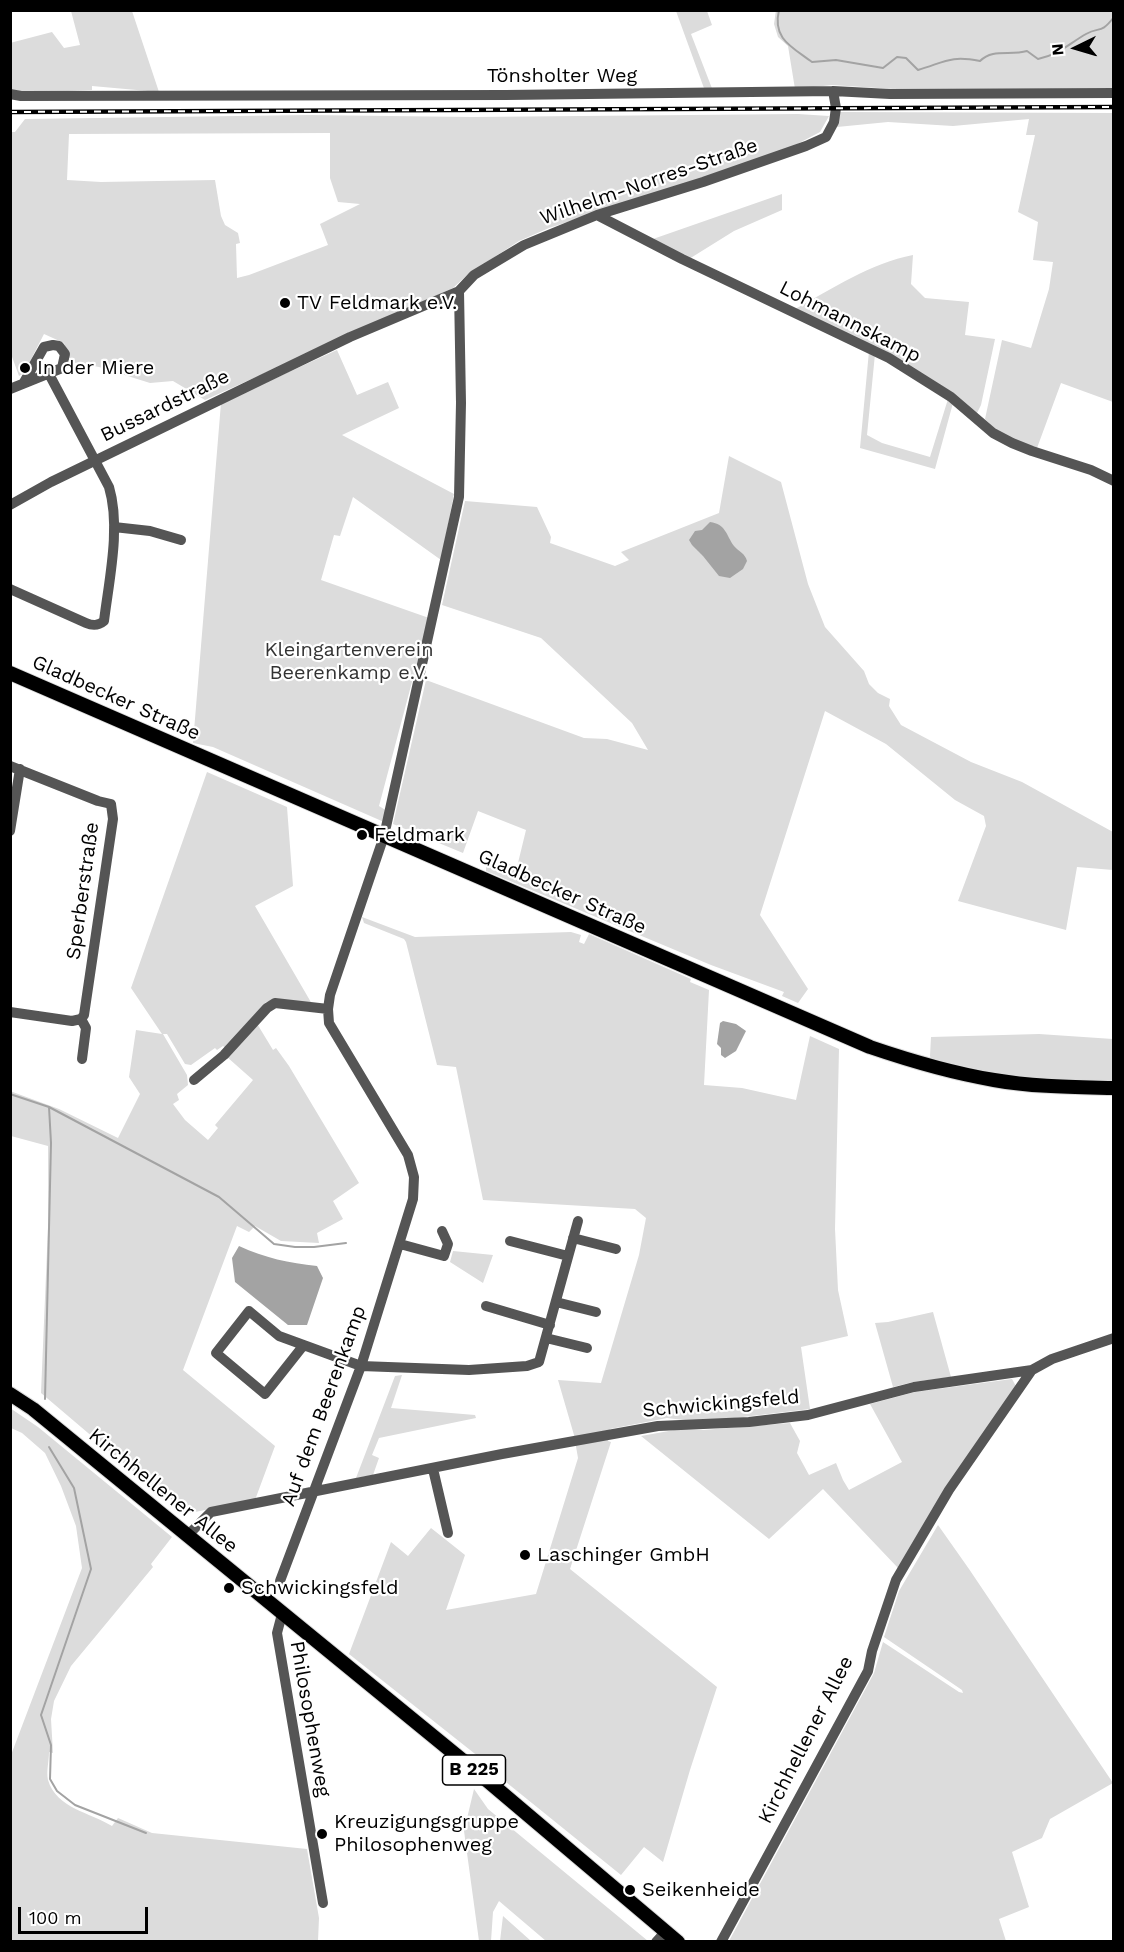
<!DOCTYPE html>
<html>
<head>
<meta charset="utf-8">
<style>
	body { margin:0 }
	#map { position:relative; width:1124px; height:1952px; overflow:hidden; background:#fff; font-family:"Work Sans",sans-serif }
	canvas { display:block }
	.frame { position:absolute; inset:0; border:12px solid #000; pointer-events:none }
	.north { position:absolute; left:1046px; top:18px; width:60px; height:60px; -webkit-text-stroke:4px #fff; paint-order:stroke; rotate:265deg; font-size:16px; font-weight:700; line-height:24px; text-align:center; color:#000 }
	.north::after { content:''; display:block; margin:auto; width:21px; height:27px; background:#000; clip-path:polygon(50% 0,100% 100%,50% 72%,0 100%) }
	.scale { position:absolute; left:18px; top:1907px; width:130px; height:27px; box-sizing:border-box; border:3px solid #000; border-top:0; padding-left:8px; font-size:18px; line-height:21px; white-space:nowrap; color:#000; -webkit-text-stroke:4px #fff; paint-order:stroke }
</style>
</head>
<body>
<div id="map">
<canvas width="1124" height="1952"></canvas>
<div class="frame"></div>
<div class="north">N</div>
<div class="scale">100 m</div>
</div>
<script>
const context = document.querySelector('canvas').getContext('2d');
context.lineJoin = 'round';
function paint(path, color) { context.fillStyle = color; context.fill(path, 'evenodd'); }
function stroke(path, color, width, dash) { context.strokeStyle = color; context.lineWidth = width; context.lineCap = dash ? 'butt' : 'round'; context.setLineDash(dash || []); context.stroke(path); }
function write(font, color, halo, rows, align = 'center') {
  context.font = font + ' "Work Sans",sans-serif'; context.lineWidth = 4.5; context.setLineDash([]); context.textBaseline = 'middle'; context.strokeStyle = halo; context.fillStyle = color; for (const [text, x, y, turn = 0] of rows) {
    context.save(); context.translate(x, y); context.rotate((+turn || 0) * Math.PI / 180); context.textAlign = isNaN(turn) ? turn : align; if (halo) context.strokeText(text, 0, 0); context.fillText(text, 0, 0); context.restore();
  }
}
const green = new Path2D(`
	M 776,10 L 1113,11 L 1113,88 L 924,91 L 832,85 L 795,89 L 788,46 L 778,37 L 774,24 Z
	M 71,11 L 132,11 L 159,92 L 92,86 L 92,90 L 20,93 L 11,91 L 10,43 L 52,32 L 64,48 L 80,45 Z
	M 676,11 L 707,11 L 712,25 L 691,34 L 713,91 L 705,91 Z
	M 840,112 L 1113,113 L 1113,402 L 1061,383 L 1037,448 C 1017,442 998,435 985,419 L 1002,340 L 1031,348 L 1049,289 L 1053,262 L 1033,260 L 1038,222 L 1018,212 L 1035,135 L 1026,135 L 1029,119 L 953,126 L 888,122 L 837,127 Z
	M 798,114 L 829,116 L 820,132 L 784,151 L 549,228 L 519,241 L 467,275 L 453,288 L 205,400 L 173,381 L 150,383 L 99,367 L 71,362 L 64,343 L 44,334 L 24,373 L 19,376 L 11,354 L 11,132 L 15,132 L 25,119 L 308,115 L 472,117 ZM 330,133 L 330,178 L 338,202 L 360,204 L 320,224 L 328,245 L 249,275 L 237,278 L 236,244 L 240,243 L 238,233 L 225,225 L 221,216 L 215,180 L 101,182 L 67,180 L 69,134 Z
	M 782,194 L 782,210 L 734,231 L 689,259 L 653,239 Z
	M 913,255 L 911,284 L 925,298 L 969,302 L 965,335 L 995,339 L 981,405 L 977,413 L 795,309 C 832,289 871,263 913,255 Z
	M 337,350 L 357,395 L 388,382 L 399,408 L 342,435 L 454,494 L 441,560 L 353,497 L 340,536 L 334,535 L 321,580 L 429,618 L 379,806 L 387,811 L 384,822 L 213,747 L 193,743 L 221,403 Z
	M 869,351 L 875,354 L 867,435 L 882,443 L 930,457 L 948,399 L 953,403 L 935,469 L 860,448 Z
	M 729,456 L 781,482 L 808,584 L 825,627 L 864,671 L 869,684 L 878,693 L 890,699 L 889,706 L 901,725 L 971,762 L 1022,782 L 1113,832 L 1113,870 L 1077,867 L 1066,930 L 958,901 L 986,826 L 984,816 L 955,800 L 886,744 L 825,711 L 760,915 L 808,989 L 798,1003 L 782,996 L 784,992 L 711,965 L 486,871 L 486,867 L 502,870 L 506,863 L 517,867 L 526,830 L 478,811 L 463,853 L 393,824 L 426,680 L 584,738 L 607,739 L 648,750 L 632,723 L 541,638 L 442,605 L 465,501 L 537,507 L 551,537 L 550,543 L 615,566 L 629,560 L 621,552 L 719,513 Z
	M 207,772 L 287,807 L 293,886 L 255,906 L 312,1004 L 283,1000 L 266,1002 L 227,1049 L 223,1046 L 217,1050 L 215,1048 L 191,1065 L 185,1064 L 167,1034 L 163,1034 L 187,1075 L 188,1085 L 177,1094 L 179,1100 L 173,1104 L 185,1120 L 208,1140 L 218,1128 L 215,1125 L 253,1080 L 227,1057 L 256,1022 L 273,1050 L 276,1048 L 289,1066 L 359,1183 L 333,1201 L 343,1219 L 317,1233 L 319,1243 L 281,1241 L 255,1226 L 249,1232 L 237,1226 L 183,1370 L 275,1446 L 255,1500 L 190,1513 L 141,1478 L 41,1393 L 48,1227 L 48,1146 L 11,1136 L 10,1091 L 59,1109 L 118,1138 L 140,1094 L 129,1077 L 136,1030 L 162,1034 L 131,988 Z
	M 362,917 L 415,937 L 571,932 L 581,935 L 579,942 L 584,944 L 589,934 L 691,979 L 690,982 L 709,990 L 704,1085 L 742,1088 L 796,1100 L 810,1036 L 839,1049 L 835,1229 L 838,1290 L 848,1336 L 801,1347 L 810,1409 L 701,1422 L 667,1418 L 610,1429 L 608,1441 L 611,1442 L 570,1569 L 717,1687 L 690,1770 L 663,1862 L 644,1847 L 621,1875 L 496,1774 L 501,1760 L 492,1756 L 489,1765 L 349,1654 L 391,1542 L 408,1556 L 431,1528 L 465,1555 L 446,1610 L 536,1594 L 578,1458 L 574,1435 L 558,1380 L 601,1383 L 639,1255 L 646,1218 L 635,1209 L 483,1200 L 456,1067 L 437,1065 L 406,942 L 404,939 L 364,923 Z
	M 1039,1034 L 1113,1039 L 1113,1081 L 1024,1078 L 999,1074 L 931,1059 L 930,1056 L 931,1037 Z
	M 453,1251 L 493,1255 L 483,1283 L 450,1262 Z
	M 933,1312 L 951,1377 L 913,1382 L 893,1387 L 875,1323 L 888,1322 Z
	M 402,1375 L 391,1408 L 475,1415 L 476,1418 L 379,1438 L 372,1455 L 379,1458 L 373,1475 L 356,1478 L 395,1376 Z
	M 1012,1379 L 1017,1388 L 898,1568 L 823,1489 L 769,1539 L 641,1436 L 680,1429 L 703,1430 L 790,1423 L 800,1441 L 797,1453 L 809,1475 L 836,1463 L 843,1480 L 849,1490 L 902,1462 L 870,1404 L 915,1392 Z
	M 10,1408 L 38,1427 L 172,1537 L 151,1564 L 153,1567 L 71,1666 L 54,1701 L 51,1719 L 53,1753 L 49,1752 C 49,1761 46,1772 48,1780 C 56,1808 91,1813 112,1826 L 118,1818 L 152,1833 L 307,1849 L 319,1918 L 318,1941 L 11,1941 L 11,1755 L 82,1568 L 76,1526 L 61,1486 L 45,1453 L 22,1433 L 11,1428 Z
	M 938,1525 L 969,1569 L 1113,1783 L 1050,1819 L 1042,1838 L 1012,1852 L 1029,1907 L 999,1919 L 1006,1941 L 729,1941 L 874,1673 L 883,1642 L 959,1692 L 963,1693 L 962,1690 L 884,1637 L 899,1591 Z
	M 474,1789 L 488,1809 L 648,1941 L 546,1941 L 499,1901 L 493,1912 L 491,1941 L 479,1941 L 464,1831 Z
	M 503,1916 L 531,1941 L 500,1941 Z`);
const water = new Path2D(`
	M 710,522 C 726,524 726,535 734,546 C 739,552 745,553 747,561 L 743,569 L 730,578 L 719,576 L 703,556 L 692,545 L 689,540 L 695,531 L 702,530 Z
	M 723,1021 L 736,1024 L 746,1031 L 736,1051 L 725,1058 L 721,1055 L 721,1048 L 717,1044 L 720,1023 Z
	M 239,1246 C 265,1258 289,1263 317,1266 L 323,1278 L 307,1325 L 288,1325 L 235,1282 L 232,1258 Z`);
const stream = new Path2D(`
	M 779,10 C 772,39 792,47 812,62 L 836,60 L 883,68 L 897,57 L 906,58 L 918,70 C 945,62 950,55 980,61 C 993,48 1010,56 1027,51 L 1038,59 C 1060,54 1067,45 1086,34 C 1100,26 1100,35 1114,17
	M 10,1094 L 49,1107 L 51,1143 L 45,1399
	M 49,1107 L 219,1197 L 274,1244 L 295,1247 L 314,1247 L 346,1243
	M 49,1447 L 74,1488 L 91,1569 L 41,1715 L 51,1745 L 50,1779 L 57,1791 L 75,1805 L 146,1833`);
const minor = new Path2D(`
	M 10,94 L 21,96 L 506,95 L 833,91 L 890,94 L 1114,93
	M 597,215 L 682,259 L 889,358 L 951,397 L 993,433 L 1012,443 L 1032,451 L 1091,470 L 1114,481
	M 10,389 L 62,368 L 65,354 L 59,346 L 53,345 L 44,347 L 23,384
	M 10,505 L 51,482 L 261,380 L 350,337 L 459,291 L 474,275 L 524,245 L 597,215 L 703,182 L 806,146 L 826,137 L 834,122 L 836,108 L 833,91
	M 114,527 L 150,531 L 181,540
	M 10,589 L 86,623 C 93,626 98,626 104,621 C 109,580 121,527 109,487 L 49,374
	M 10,766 L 98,801 L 111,804 L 113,819 L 84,1015 L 81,1019 L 72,1021 L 10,1012
	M 10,831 L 20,769
	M 81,1019 L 86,1028 L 82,1059
	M 194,1080 L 224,1055 L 267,1008 L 275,1003 L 328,1009
	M 573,1238 L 616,1249
	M 510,1241 L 568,1256
	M 400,1244 L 444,1256 L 448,1244 L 442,1231
	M 556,1302 L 596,1312
	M 486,1306 L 550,1325
	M 546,1338 L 587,1348
	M 303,1346 L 265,1394 L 216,1353 L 249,1311 L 279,1336 L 361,1366 L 469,1370 L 527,1366 L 539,1362 L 578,1221
	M 433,1469 L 448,1533
	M 188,1535 L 211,1512 L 502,1454 L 658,1426 L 749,1422 L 808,1415 L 914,1387 L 1032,1370 L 1052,1359 L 1114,1338
	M 280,1581 L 361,1366 L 413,1199 L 414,1177 L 408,1155 L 329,1023 L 328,1009 L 330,995 L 384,836 L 459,497 L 461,403 L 459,291
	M 282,1614 L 277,1633 L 323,1903
	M 656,1942 L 665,1932
	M 721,1942 L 868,1671 L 872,1651 L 896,1580 L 949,1490 L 1032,1370`);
const major = new Path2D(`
	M 10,673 L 870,1047 C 911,1061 952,1073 994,1080 C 1034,1087 1074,1087 1114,1088
	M 10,1394 L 33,1409 L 489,1782 L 678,1942`);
const rail = new Path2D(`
	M 10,112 L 1114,107`);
const markers = [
	[285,303,6,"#000"],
	[25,368,6,"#000"],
	[362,835,6,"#000"],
	[525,1555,6,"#000"],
	[229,1588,6,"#000"],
	[322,1834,6,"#000"],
	[630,1890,6,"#000"]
];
const shields = [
	[474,1770,63]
];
const shieldNames = [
	["B 225",474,1770]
];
const streetNames = [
	["Tönsholter Weg",562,76],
	["Wilhelm-Norres-Straße",649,182,-19],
	["Lohmannskamp",850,322,27],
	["Bussardstraße",165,406,-26],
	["Gladbecker Straße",116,698,24],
	["Sperberstraße",83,891,-82],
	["Gladbecker Straße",562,892,24],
	["Schwickingsfeld",721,1404,-5],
	["Auf dem Beerenkamp",324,1406,-70],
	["Kirchhellener Allee",163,1491,39],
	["Philosophenweg",310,1719,80],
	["Kirchhellener Allee",806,1740,-63]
];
const poiNames = [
	["TV Feldmark e.V.",297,303],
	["In der Miere",37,368],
	["Feldmark",374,835],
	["Laschinger GmbH",537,1555],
	["Schwickingsfeld",241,1588],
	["Kreuzigungsgruppe",334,1822],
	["Philosophenweg",334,1845],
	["Seikenheide",642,1890]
];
const parkNames = [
	["Kleingartenverein",349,650],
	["Beerenkamp e.V.",349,673]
];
paint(green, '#dcdcdc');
paint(water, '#a3a3a3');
stroke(stream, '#a3a3a3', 2);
stroke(major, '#dbdbdb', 16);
stroke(minor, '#555', 10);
stroke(major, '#000', 14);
stroke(rail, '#000', 4.5);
stroke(rail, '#fff', 2, [7]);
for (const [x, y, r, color] of markers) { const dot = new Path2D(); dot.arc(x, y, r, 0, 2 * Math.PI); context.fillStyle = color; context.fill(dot); stroke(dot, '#fff', 2); }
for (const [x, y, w] of shields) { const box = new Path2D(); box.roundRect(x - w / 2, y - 15, w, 30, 4.5); context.fillStyle = '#fff'; context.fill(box); stroke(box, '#000', 1.5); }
write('bold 18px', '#000', null, shieldNames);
write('20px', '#000', '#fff', streetNames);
write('20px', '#000', '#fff', poiNames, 'left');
write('20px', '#333', '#fff', parkNames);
</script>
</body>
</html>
